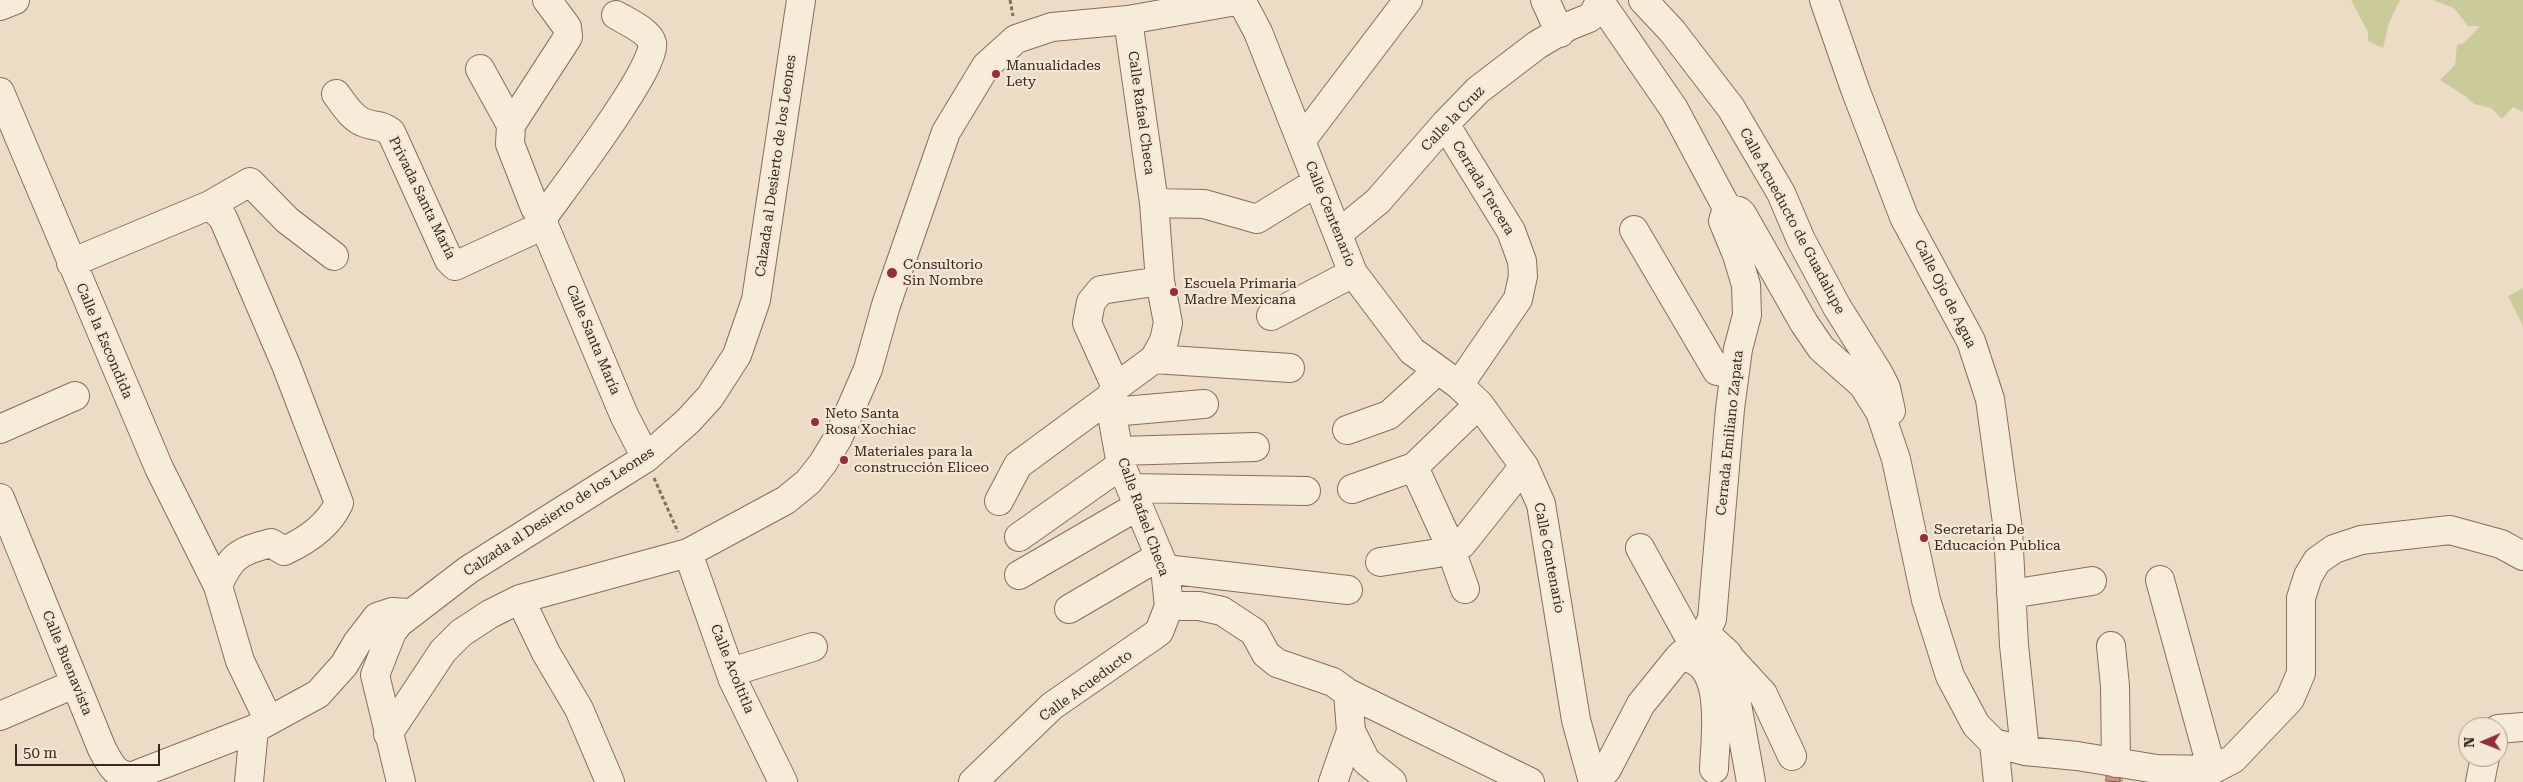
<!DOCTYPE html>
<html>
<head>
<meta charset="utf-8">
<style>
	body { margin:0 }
	#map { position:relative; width:2523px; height:782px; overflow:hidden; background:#ecdcc5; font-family:"Roboto Serif",serif }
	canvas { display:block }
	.north { position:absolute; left:2458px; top:717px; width:50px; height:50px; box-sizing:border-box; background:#f4e7d5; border:1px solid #a99b8c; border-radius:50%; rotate:269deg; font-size:14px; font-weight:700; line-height:20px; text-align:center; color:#38281f }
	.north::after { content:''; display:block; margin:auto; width:18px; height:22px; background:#932f3b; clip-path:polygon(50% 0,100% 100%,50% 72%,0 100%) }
	.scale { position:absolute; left:15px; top:744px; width:145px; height:22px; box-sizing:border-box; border:2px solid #38281f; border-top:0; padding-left:6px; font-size:15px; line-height:18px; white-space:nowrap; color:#38281f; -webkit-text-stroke:4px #f4e7d5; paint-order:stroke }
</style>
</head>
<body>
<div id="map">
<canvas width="2523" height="782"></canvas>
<div class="north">N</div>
<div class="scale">50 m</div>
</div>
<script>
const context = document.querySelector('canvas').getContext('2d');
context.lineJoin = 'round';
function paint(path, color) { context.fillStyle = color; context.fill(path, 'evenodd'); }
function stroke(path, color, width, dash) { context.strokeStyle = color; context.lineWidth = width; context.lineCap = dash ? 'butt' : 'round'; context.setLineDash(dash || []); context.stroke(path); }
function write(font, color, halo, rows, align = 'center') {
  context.font = font + ' "Roboto Serif",serif'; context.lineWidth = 4.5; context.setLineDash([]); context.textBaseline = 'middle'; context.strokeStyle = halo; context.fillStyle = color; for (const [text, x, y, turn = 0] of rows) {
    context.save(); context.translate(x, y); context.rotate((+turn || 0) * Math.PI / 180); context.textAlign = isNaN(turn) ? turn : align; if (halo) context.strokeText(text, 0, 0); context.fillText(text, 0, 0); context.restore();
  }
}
const green = new Path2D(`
	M 2351,0 L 2400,0 L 2389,23 L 2383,48 L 2368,41 L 2368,32 Z
	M 2432,0 L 2523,0 L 2523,112 L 2513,107 L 2502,119 L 2491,108 L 2474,104 L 2465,96 L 2440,80 L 2455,65 L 2457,45 L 2464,43 L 2480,26 L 2468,26 L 2454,8 Z
	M 2523,288 L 2523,326 L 2508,296 Z`);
const shadow = new Path2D(`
	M 2119,773 L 2123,777 L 2123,782 L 2108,781 Z`);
const building = new Path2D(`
	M 2107,771 L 2120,772 L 2120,782 L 2106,781 Z`);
const path = new Path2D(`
	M 1010,0 L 1013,16
	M 654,478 L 678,532`);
const minor = new Path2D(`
	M 547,0 L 567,27 L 568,37 L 511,125 L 510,144 L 535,208 L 544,216 L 544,225 L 624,415 L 646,458
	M 1241,0 L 1258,32 L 1353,273 L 1412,351 L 1459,385 L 1479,404 L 1524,466 L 1541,504 L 1576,720 L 1593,782
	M 1545,0 L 1560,33
	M 1599,0 L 1674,109 L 1727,208 L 1739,211 L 1742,214 L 1804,323 L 1821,348 L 1863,385 L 1880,412 L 1896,459 L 1926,600 L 1950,676 L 1976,725 L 1994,743 L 2025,751 L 2077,756 L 2157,769 L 2212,770 L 2233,759 L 2290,699 L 2301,673 L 2301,598 L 2308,576 L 2317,561 L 2334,549 L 2361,540 L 2450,530 L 2501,544 L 2523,556
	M 1643,0 L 1672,31 L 1731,108 L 1781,193 L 1801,240 L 1837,307 L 1879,374 L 1886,388 L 1891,411
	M 1824,0 L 1855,89 L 1904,217 L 1971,341 L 1990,399 L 2008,530 L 2014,645 L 2025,751
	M 0,6 L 15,0
	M 480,69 L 511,125
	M 0,92 L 159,468 L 218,586 L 240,661 L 269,721
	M 336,94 C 343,103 352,119 365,123 C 377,128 378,123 391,132 L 449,260 L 455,266 L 544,225
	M 1445,124 L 1511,231 L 1522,261 L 1523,276 L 1518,299 L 1459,385
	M 1301,141 L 1408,0
	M 1154,203 L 1204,204 L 1257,219 L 1317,182
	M 210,205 L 223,218 L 286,365 L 339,503 C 329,525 306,541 284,551 L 271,543 C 240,551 230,556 218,586
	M 544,216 C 561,192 659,64 652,43 C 649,31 626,21 616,15
	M 1634,230 L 1717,371 L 1726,372 L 1735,366
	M 1339,233 L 1378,201 L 1445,124 L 1478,90 L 1537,45 L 1569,26 L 1589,18 L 1594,13 L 1600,1
	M 71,263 L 210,205 L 250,182 L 287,220 L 334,256
	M 1271,316 L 1353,273
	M 1154,359 L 1290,368
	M 1116,387 L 1087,323 L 1091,302 L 1101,290 L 1160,281
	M 1112,412 L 1204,404
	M 0,429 L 75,396
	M 1347,430 L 1389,415 L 1438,370
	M 1119,451 L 1255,447
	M 1414,467 L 1447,539 L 1465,589
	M 1131,488 L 1306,491
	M 1352,489 L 1414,467 L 1479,404
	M 0,498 L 102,749 C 110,764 115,776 133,776 L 254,729
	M 999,501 L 1018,465 L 1109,398
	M 1019,537 L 1121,465
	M 1640,548 L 1693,644
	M 688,553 L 733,680 L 783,782
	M 1380,562 L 1451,551 L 1462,544 L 1524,466
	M 1165,569 L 1348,590
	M 1019,575 L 1138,506
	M 2160,580 L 2212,770
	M 2011,594 L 2092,581
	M 520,599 L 546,653 L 579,709 L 610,782
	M 1169,606 L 1199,606 L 1222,611 L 1254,632 L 1266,654 L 1277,663 L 1333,682 L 1348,693 L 1530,782
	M 1069,609 L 1158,557
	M 1705,633 L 1728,654 L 1751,782
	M 2111,646 L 2115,686 L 2116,763
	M 1728,656 L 1763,694 L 1792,756
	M 1679,657 C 1728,657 1715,737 1714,769
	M 731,672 L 813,647
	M 1348,693 L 1351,731 L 1366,761 L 1392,782
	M 0,716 L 74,684
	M 2498,729 L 2523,727
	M 388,734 L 443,651 L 461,633 L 490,614 L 520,599 L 688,553 L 786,500 L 808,482 L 823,463 L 838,438 L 868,369 L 886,305 L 946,132 L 986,66 L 1016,39 L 1052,27 L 1128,20 L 1242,0
	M 1994,743 L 1998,782
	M 249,782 L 254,729 L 318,694 L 344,665 L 357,643 L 377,617 L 392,612 L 409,613
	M 401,782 L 375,675 L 392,632 L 399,623 L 468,570 L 646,458 L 688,421 L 710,397 L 737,355 L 756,300 L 801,0
	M 973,782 L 1052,706 L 1159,632 L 1169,606 L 1165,569 L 1121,465 L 1109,398 L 1116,387 L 1154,359 L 1164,341 L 1168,323 L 1160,281 L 1154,203 L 1128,20
	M 1333,782 L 1351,731
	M 1596,782 L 1607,769 L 1641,704 L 1679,657 L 1705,633 L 1712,619 L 1730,409 L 1738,349 L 1747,315 L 1746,285 L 1737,255 L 1723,221 L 1727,208
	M 2480,782 L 2485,757`);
const markers = [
	[996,74,5,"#932f3b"],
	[892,273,6,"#932f3b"],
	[1174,292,5,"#932f3b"],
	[815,422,5,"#932f3b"],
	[844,460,5,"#932f3b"],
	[1924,538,5,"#932f3b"]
];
const poiNames = [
	["Manualidades",1006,66],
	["Lety",1006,82],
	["Consultorio",903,265],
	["Sin Nombre",903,281],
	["Escuela Primaria",1184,284],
	["Madre Mexicana",1184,300],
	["Neto Santa",825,414],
	["Rosa Xochiac",825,430],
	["Materiales para la",854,452],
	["construcción Eliceo",854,468],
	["Secretaria De",1934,530],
	["Educacion Publica",1934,546]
];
const streetNames = [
	["Calle Rafael Checa",1141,113,82],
	["Calle la Cruz",1453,119,-46],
	["Calzada al Desierto de los Leones",776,166,-82],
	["Cerrada Tercera",1483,188,59],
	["Privada Santa María",422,198,64],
	["Calle Centenario",1330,214,68],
	["Calle Acueducto de Guadalupe",1792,221,62],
	["Calle Ojo de Agua",1945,294,63],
	["Calle Santa María",593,340,67],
	["Calle la Escondida",104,341,67],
	["Cerrada Emiliano Zapata",1730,433,-84],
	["Calzada al Desierto de los Leones",559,512,-33],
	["Calle Rafael Checa",1143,517,70],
	["Calle Centenario",1549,558,79],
	["Calle Buenavista",67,663,68],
	["Calle Acoltitla",732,669,68],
	["Calle Acueducto",1086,686,-36]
];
paint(green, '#caca9a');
paint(shadow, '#0003');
paint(building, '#c9947d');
stroke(building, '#855543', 1);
stroke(minor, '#876e5c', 30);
stroke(path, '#876e5c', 3, [4, 2.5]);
stroke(minor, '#f7ebd9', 28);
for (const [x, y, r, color] of markers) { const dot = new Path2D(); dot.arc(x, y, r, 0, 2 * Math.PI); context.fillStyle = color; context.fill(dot); stroke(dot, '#f4e7d5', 2); }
write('14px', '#38281f', '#f4e7d5', poiNames, 'left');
write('14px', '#38281f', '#f4e7d5', streetNames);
</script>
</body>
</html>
